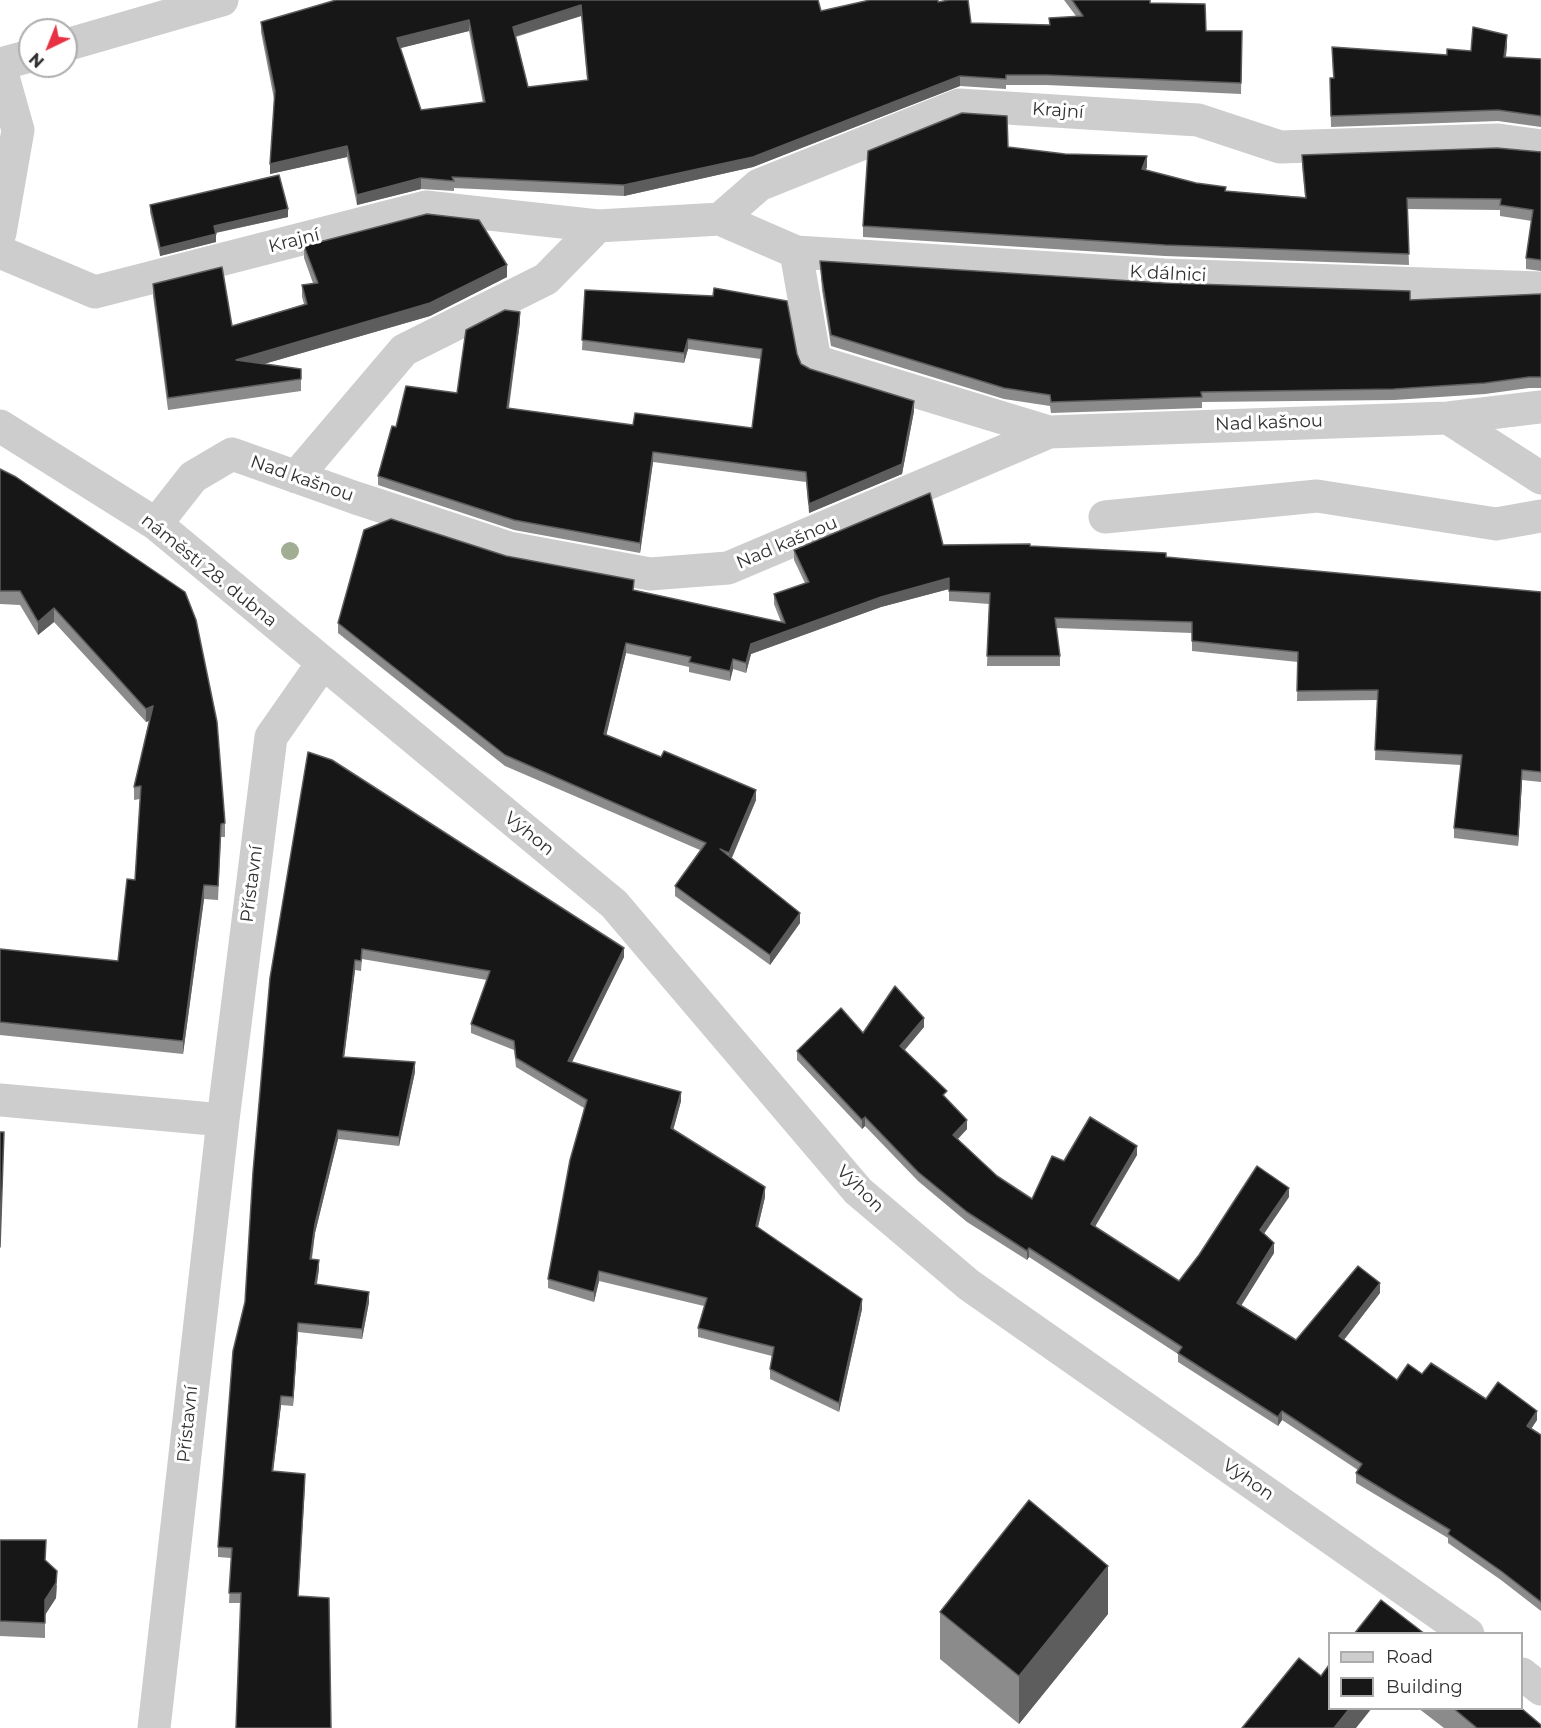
<!DOCTYPE html>
<html>
<head>
<meta charset="utf-8">
<style>
	body { margin:0 }
	#map { position:relative; width:1541px; height:1728px; overflow:hidden; background:#fff; font-family:Montserrat,sans-serif }
	canvas { display:block }
	.legend { position:absolute; left:1328px; top:1632px; width:195px; height:78px; box-sizing:border-box; background:#fff; border:2px solid #acacac; margin:0; padding:8px 10px; list-style:none; font-size:18px; color:#303030 }
	.legend li { display:flex; align-items:center; gap:12px; height:30px }
	.legend b { width:30px; border:2px solid #acacac }
	.north { position:absolute; left:18px; top:18px; width:60px; height:60px; box-sizing:border-box; background:#fff; border:2px solid #acacac; border-radius:50%; rotate:223deg; font-size:16px; font-weight:700; line-height:24px; text-align:center; color:#303030 }
	.north::after { content:''; display:block; margin:auto; width:21px; height:27px; background:#e63243; clip-path:polygon(50% 0,100% 100%,50% 72%,0 100%) }
</style>
</head>
<body>
<div id="map">
<canvas width="1541" height="1728"></canvas>
<ul class="legend">
<li><b style="height:8px;background:#cdcdcd"></b>Road</li>
<li><b style="height:16px;background:#171717"></b>Building</li>
</ul>
<div class="north">N</div>
</div>
<script>
const context = document.querySelector('canvas').getContext('2d');
context.lineJoin = 'round';
function stroke(path, color, width, dash) { context.strokeStyle = color; context.lineWidth = width; context.lineCap = dash ? 'butt' : 'round'; context.setLineDash(dash || []); context.stroke(path); }
function paint(path, color) { context.fillStyle = color; context.fill(path, 'evenodd'); }
function write(font, color, halo, rows, align = 'center') {
  context.font = font + ' Montserrat,sans-serif'; context.lineWidth = 6; context.setLineDash([]); context.textBaseline = 'middle'; context.strokeStyle = halo; context.fillStyle = color; for (const [text, x, y, turn = 0] of rows) {
    context.save(); context.translate(x, y); context.rotate((+turn || 0) * Math.PI / 180); context.textAlign = isNaN(turn) ? turn : align; if (halo) context.strokeText(text, 0, 0); context.fillText(text, 0, 0); context.restore();
  }
}
const minor = new Path2D(`
	M 66,45 L 222,0
	M 0,64 L 30,56
	M 0,66 L 18,130 L 0,233
	M 720,219 L 796,252 L 1164,275 L 1541,288
	M 0,252 L 95,292 L 426,207 L 598,226
	M 796,252 L 815,361 L 1049,432
	M 1448,418 L 1541,478
	M 0,426 L 156,524 L 614,904 L 858,1191 L 969,1285 L 1468,1634
	M 296,477 L 404,350 L 546,279 L 598,226 L 720,219 L 759,185 L 959,105 L 1198,120 L 1280,147 L 1498,140 L 1541,146
	M 1105,517 L 1317,496 L 1496,524 L 1541,516
	M 156,524 L 193,477 L 232,454 L 356,498 L 509,548 L 650,574 L 728,568 L 1049,432 L 1448,418 L 1541,407
	M 0,1100 L 223,1120
	M 1522,1674 L 1541,1689
	M 154,1728 L 223,1120 L 271,737 L 322,664`);
const trees = [
	[290,551]
];
const wall = new Path2D(`
	M 336,0 L 821,11 L 938,2 L 971,23 L 1049,25 L 1076,16 L 1064,0 L 1150,0 L 1150,3 L 1206,31 L 1242,31 L 1241,94 L 1047,85 L 1006,85 L 1006,89 L 960,86 L 753,167 L 624,196 L 454,188 L 454,191 L 421,189 L 357,205 L 347,157 L 270,174 L 274,99 L 261,32 L 261,22 ZM 581,16 L 587,80 L 528,87 L 516,37 ZM 469,31 L 483,103 L 421,110 L 400,48 Z
	M 1507,46 L 1506,57 L 1541,59 L 1541,127 L 1498,121 L 1331,127 L 1330,78 L 1333,78 L 1332,47 L 1447,55 Z
	M 1008,147 L 1147,167 L 1145,170 L 1226,191 L 1305,197 L 1302,166 L 1302,155 L 1541,152 L 1541,271 L 1526,269 L 1526,258 L 1532,221 L 1500,216 L 1500,210 L 1407,209 L 1409,265 L 1165,256 L 863,237 L 863,226 Z
	M 150,205 L 288,217 L 216,233 L 216,242 L 160,256 L 150,212 Z
	M 304,246 L 507,277 L 430,316 L 264,364 L 301,369 L 301,391 L 168,410 L 153,296 L 153,284 L 232,326 L 304,304 L 302,297 L 302,285 L 313,283 L 304,258 Z
	M 820,261 L 1410,300 L 1541,294 L 1541,388 L 1529,388 L 1485,394 L 1394,400 L 1202,402 L 1202,408 L 1051,413 L 1050,406 L 1004,399 L 831,346 L 822,290 Z
	M 585,290 L 797,354 L 801,364 L 810,369 L 914,411 L 902,474 L 809,513 L 806,482 L 653,462 L 640,553 L 514,530 L 378,485 L 378,476 L 396,427 L 457,393 L 520,322 L 509,408 L 633,425 L 752,428 L 761,359 L 688,349 L 684,363 L 582,350 Z
	M 0,469 L 225,823 L 225,837 L 221,837 L 218,900 L 204,899 L 183,1054 L 0,1035 L 0,949 L 118,961 L 135,880 L 140,799 L 134,800 L 134,787 L 149,721 L 146,722 L 54,622 L 38,635 L 20,605 L 0,604 Z
	M 943,545 L 1030,546 L 1166,557 L 1541,592 L 1541,782 L 1522,780 L 1518,846 L 1454,838 L 1454,828 L 1461,765 L 1375,760 L 1377,700 L 1297,701 L 1298,662 L 1192,651 L 1192,633 L 1056,628 L 1060,656 L 1060,666 L 987,666 L 989,604 L 949,601 L 949,589 L 881,607 L 751,654 L 746,673 L 733,669 L 730,681 L 689,672 L 689,667 L 626,653 L 606,735 L 756,800 L 732,858 L 800,923 L 770,965 L 675,896 L 675,886 L 700,850 L 505,766 L 338,633 L 338,623 L 506,556 L 634,590 L 781,622 L 774,604 L 774,594 L 805,583 L 794,560 L 794,550 Z
	M 308,752 L 624,957 L 572,1062 L 681,1101 L 673,1130 L 765,1197 L 758,1227 L 862,1309 L 839,1412 L 770,1379 L 770,1369 L 772,1356 L 698,1337 L 698,1328 L 704,1306 L 599,1281 L 594,1302 L 548,1288 L 548,1279 L 584,1108 L 516,1067 L 514,1050 L 471,1033 L 471,1024 L 487,980 L 362,959 L 361,971 L 355,970 L 344,1057 L 415,1072 L 399,1146 L 338,1139 L 315,1233 L 312,1259 L 319,1269 L 317,1284 L 369,1302 L 362,1339 L 298,1332 L 293,1406 L 281,1405 L 273,1471 L 305,1484 L 240,1603 L 229,1603 L 231,1558 L 218,1557 L 218,1547 L 245,1302 Z
	M 924,1027 L 905,1050 L 947,1099 L 967,1129 L 958,1139 L 997,1176 L 1032,1199 L 1064,1161 L 1137,1155 L 1095,1227 L 1179,1281 L 1289,1197 L 1264,1234 L 1274,1253 L 1241,1306 L 1296,1340 L 1380,1293 L 1344,1340 L 1397,1380 L 1422,1374 L 1537,1420 L 1531,1429 L 1541,1435 L 1541,1611 L 1501,1580 L 1448,1543 L 1448,1538 L 1356,1483 L 1356,1473 L 1358,1470 L 1282,1420 L 1278,1426 L 1178,1362 L 1178,1354 L 1029,1257 L 1027,1260 L 967,1222 L 918,1181 L 865,1126 L 862,1129 L 797,1060 L 797,1051 L 863,1033 Z
	M 0,1540 L 46,1561 L 57,1586 L 56,1598 L 45,1615 L 45,1638 L 0,1636 Z
	M 940,1612 L 1108,1614 L 1019,1724 L 940,1659 Z
	M 1418,1708 L 1521,1708 L 1541,1728 L 1444,1728 Z`);
const shadedWall = new Path2D(`
	M 581,5 L 581,16 L 513,37 L 513,27 Z
	M 469,20 L 469,31 L 397,49 L 397,38 Z
	M 1507,35 L 1507,46 L 1504,68 L 1504,57 Z
	M 960,76 L 960,86 L 753,167 L 624,196 L 624,185 Z
	M 347,146 L 347,157 L 270,174 L 270,164 Z
	M 1147,156 L 1147,167 L 1142,180 L 1142,169 Z
	M 421,178 L 421,189 L 357,205 L 357,195 Z
	M 288,209 L 288,217 L 214,233 L 214,226 Z
	M 216,234 L 216,242 L 160,256 L 160,248 Z
	M 507,265 L 507,277 L 430,316 L 236,372 L 236,360 Z
	M 520,312 L 520,322 L 507,418 L 507,408 Z
	M 688,339 L 688,349 L 684,363 L 684,353 Z
	M 914,401 L 914,411 L 902,474 L 809,513 L 809,504 Z
	M 653,452 L 653,462 L 640,553 L 640,543 Z
	M 949,578 L 949,589 L 881,607 L 751,654 L 746,673 L 746,663 L 751,644 L 881,597 Z
	M 54,608 L 54,622 L 38,635 L 38,622 Z
	M 626,643 L 626,653 L 604,745 L 604,734 Z
	M 733,659 L 733,669 L 730,681 L 730,671 Z
	M 153,706 L 153,719 L 146,722 L 146,709 Z
	M 1522,770 L 1522,780 L 1518,846 L 1518,836 Z
	M 756,790 L 756,800 L 729,864 L 729,853 Z
	M 204,885 L 204,899 L 183,1054 L 183,1041 Z
	M 800,913 L 800,923 L 770,965 L 770,955 Z
	M 624,948 L 624,957 L 568,1070 L 568,1061 Z
	M 355,960 L 355,970 L 343,1067 L 343,1057 Z
	M 924,1018 L 924,1027 L 900,1055 L 900,1046 Z
	M 415,1062 L 415,1072 L 399,1146 L 399,1137 Z
	M 681,1092 L 681,1101 L 671,1138 L 671,1128 Z
	M 865,1117 L 865,1126 L 862,1129 L 862,1120 Z
	M 967,1120 L 967,1129 L 953,1144 L 953,1135 Z
	M 338,1130 L 338,1139 L 315,1233 L 310,1268 L 310,1259 L 315,1224 Z
	M 1137,1146 L 1137,1155 L 1091,1233 L 1091,1224 Z
	M 765,1187 L 765,1197 L 756,1235 L 756,1226 Z
	M 1289,1188 L 1289,1197 L 1260,1239 L 1260,1230 Z
	M 1274,1243 L 1274,1253 L 1237,1312 L 1237,1303 Z
	M 1029,1248 L 1029,1257 L 1027,1260 L 1027,1251 Z
	M 319,1260 L 319,1269 L 315,1293 L 315,1284 Z
	M 599,1271 L 599,1281 L 594,1302 L 594,1292 Z
	M 1380,1283 L 1380,1293 L 1339,1346 L 1339,1336 Z
	M 369,1292 L 369,1302 L 362,1339 L 362,1329 Z
	M 862,1299 L 862,1309 L 839,1412 L 839,1403 Z
	M 298,1323 L 298,1332 L 293,1406 L 293,1397 Z
	M 281,1396 L 281,1405 L 272,1481 L 272,1471 Z
	M 1282,1411 L 1282,1420 L 1278,1426 L 1278,1417 Z
	M 1537,1411 L 1537,1420 L 1527,1435 L 1527,1426 Z
	M 305,1474 L 305,1484 L 298,1605 L 298,1596 Z
	M 1108,1566 L 1108,1614 L 1019,1724 L 1019,1676 Z
	M 57,1571 L 56,1598 L 45,1615 L 45,1600 Z
	M 1350,1708 L 1372,1708 L 1356,1728 L 1334,1728 Z`);
const building = new Path2D(`
	M 336,0 L 818,0 L 821,11 L 870,0 L 938,0 L 938,2 L 949,0 L 968,0 L 971,23 L 1050,25 L 1049,18 L 1083,16 L 1072,0 L 1150,0 L 1150,3 L 1205,4 L 1206,31 L 1242,31 L 1241,83 L 1047,75 L 1006,75 L 1006,79 L 960,76 L 753,157 L 624,185 L 452,177 L 454,181 L 421,178 L 357,195 L 347,146 L 270,164 L 275,91 L 261,22 ZM 581,5 L 588,80 L 528,87 L 513,27 ZM 469,20 L 485,102 L 421,110 L 397,38 Z
	M 1473,27 L 1507,35 L 1504,57 L 1541,59 L 1541,116 L 1498,110 L 1331,116 L 1330,78 L 1334,78 L 1332,47 L 1447,55 L 1447,49 L 1471,51 Z
	M 962,113 L 1007,116 L 1008,147 L 1065,154 L 1147,156 L 1142,169 L 1196,183 L 1226,187 L 1225,191 L 1306,198 L 1302,155 L 1497,148 L 1541,152 L 1541,260 L 1526,258 L 1533,210 L 1500,205 L 1501,199 L 1407,198 L 1409,254 L 1165,245 L 863,226 L 868,151 Z
	M 279,175 L 288,209 L 214,226 L 216,234 L 160,248 L 150,205 Z
	M 427,214 L 479,220 L 507,265 L 430,303 L 236,360 L 301,369 L 301,379 L 168,398 L 153,284 L 222,267 L 232,326 L 307,304 L 302,285 L 318,283 L 304,246 Z
	M 820,261 L 1163,283 L 1410,291 L 1410,300 L 1541,294 L 1541,377 L 1529,377 L 1485,383 L 1394,389 L 1201,392 L 1202,397 L 1051,402 L 1050,395 L 1004,388 L 831,335 L 822,279 Z
	M 714,288 L 787,301 L 797,354 L 801,364 L 810,369 L 914,401 L 902,464 L 809,504 L 806,472 L 653,452 L 640,543 L 514,520 L 378,476 L 392,426 L 396,427 L 406,386 L 457,393 L 466,330 L 505,310 L 520,312 L 507,408 L 633,425 L 635,413 L 752,428 L 762,349 L 688,339 L 684,353 L 582,340 L 585,290 L 713,296 Z
	M 0,469 L 16,477 L 185,592 L 196,620 L 217,722 L 225,823 L 221,824 L 218,886 L 204,885 L 183,1041 L 0,1022 L 0,949 L 118,961 L 127,879 L 135,880 L 141,786 L 134,787 L 153,706 L 146,709 L 54,608 L 38,622 L 20,591 L 0,591 Z
	M 930,493 L 943,545 L 1030,544 L 1030,546 L 1166,553 L 1166,557 L 1541,592 L 1541,772 L 1522,770 L 1518,836 L 1454,828 L 1462,755 L 1375,750 L 1378,690 L 1297,691 L 1298,652 L 1192,641 L 1192,622 L 1055,618 L 1060,656 L 987,656 L 990,593 L 949,591 L 949,578 L 881,597 L 751,644 L 746,663 L 733,659 L 730,671 L 689,662 L 691,657 L 626,643 L 604,734 L 661,757 L 664,751 L 756,790 L 729,853 L 720,849 L 800,913 L 770,955 L 675,886 L 706,843 L 505,755 L 338,623 L 364,530 L 391,519 L 506,556 L 634,580 L 633,590 L 785,623 L 774,594 L 809,582 L 794,550 Z
	M 308,752 L 332,760 L 624,948 L 568,1061 L 681,1092 L 671,1128 L 765,1187 L 756,1226 L 862,1299 L 839,1403 L 770,1369 L 774,1347 L 698,1328 L 707,1298 L 599,1271 L 594,1292 L 548,1279 L 570,1160 L 587,1100 L 516,1058 L 514,1041 L 471,1024 L 490,971 L 362,949 L 361,961 L 355,960 L 343,1057 L 415,1062 L 399,1137 L 338,1130 L 315,1224 L 310,1259 L 319,1260 L 315,1284 L 369,1292 L 362,1329 L 298,1323 L 293,1397 L 281,1396 L 272,1471 L 305,1474 L 298,1596 L 329,1598 L 331,1728 L 236,1728 L 241,1593 L 229,1593 L 232,1548 L 218,1547 L 233,1351 L 245,1302 L 253,1172 L 270,978 Z
	M 895,986 L 924,1018 L 900,1046 L 947,1091 L 943,1095 L 967,1120 L 953,1135 L 997,1176 L 1032,1199 L 1052,1156 L 1064,1161 L 1090,1117 L 1137,1146 L 1091,1224 L 1179,1281 L 1199,1255 L 1257,1166 L 1289,1188 L 1260,1230 L 1274,1243 L 1237,1303 L 1296,1340 L 1358,1266 L 1380,1283 L 1339,1336 L 1397,1380 L 1408,1364 L 1422,1374 L 1431,1363 L 1486,1399 L 1498,1382 L 1537,1411 L 1527,1426 L 1541,1435 L 1541,1602 L 1501,1571 L 1448,1534 L 1450,1530 L 1356,1473 L 1362,1464 L 1282,1411 L 1278,1417 L 1178,1353 L 1182,1347 L 1029,1248 L 1027,1251 L 967,1212 L 918,1172 L 865,1117 L 862,1120 L 797,1051 L 841,1008 L 863,1033 Z
	M 0,1132 L 4,1132 L 0,1247 Z
	M 1029,1500 L 1108,1566 L 1019,1676 L 940,1612 Z
	M 0,1540 L 46,1540 L 45,1560 L 57,1571 L 56,1583 L 45,1600 L 45,1623 L 0,1621 Z
	M 1381,1600 L 1425,1634 L 1354,1634 Z
	M 1299,1658 L 1321,1676 L 1329,1665 L 1329,1708 L 1350,1708 L 1334,1728 L 1242,1728 Z
	M 1453,1708 L 1521,1708 L 1541,1725 L 1541,1728 L 1477,1728 Z`);
const streetNames = [
	["Krajní",1058,111,4],
	["Krajní",294,241,-14],
	["K dálnici",1168,274,3],
	["Nad kašnou",1269,423,-2],
	["Nad kašnou",302,479,19],
	["Nad kašnou",787,543,-23],
	["náměstí 28. dubna",209,571,39],
	["Výhon",529,834,39],
	["Přístavní",252,884,-83],
	["Výhon",860,1189,45],
	["Přístavní",188,1424,-84],
	["Výhon",1248,1480,35]
];
stroke(minor, '#cdcdcd', 33);
context.fillStyle = '#a1ae94';
for (const [x, y] of trees) { context.beginPath(); context.arc(x, y, 9, 0, 2 * Math.PI); context.fill(); }
paint(wall, '#8b8b8b');
paint(shadedWall, '#5d5d5d');
paint(building, '#171717');
stroke(building, '#5d5d5d', 1.5);
write('18px', '#303030', '#fff', streetNames);
</script>
</body>
</html>
